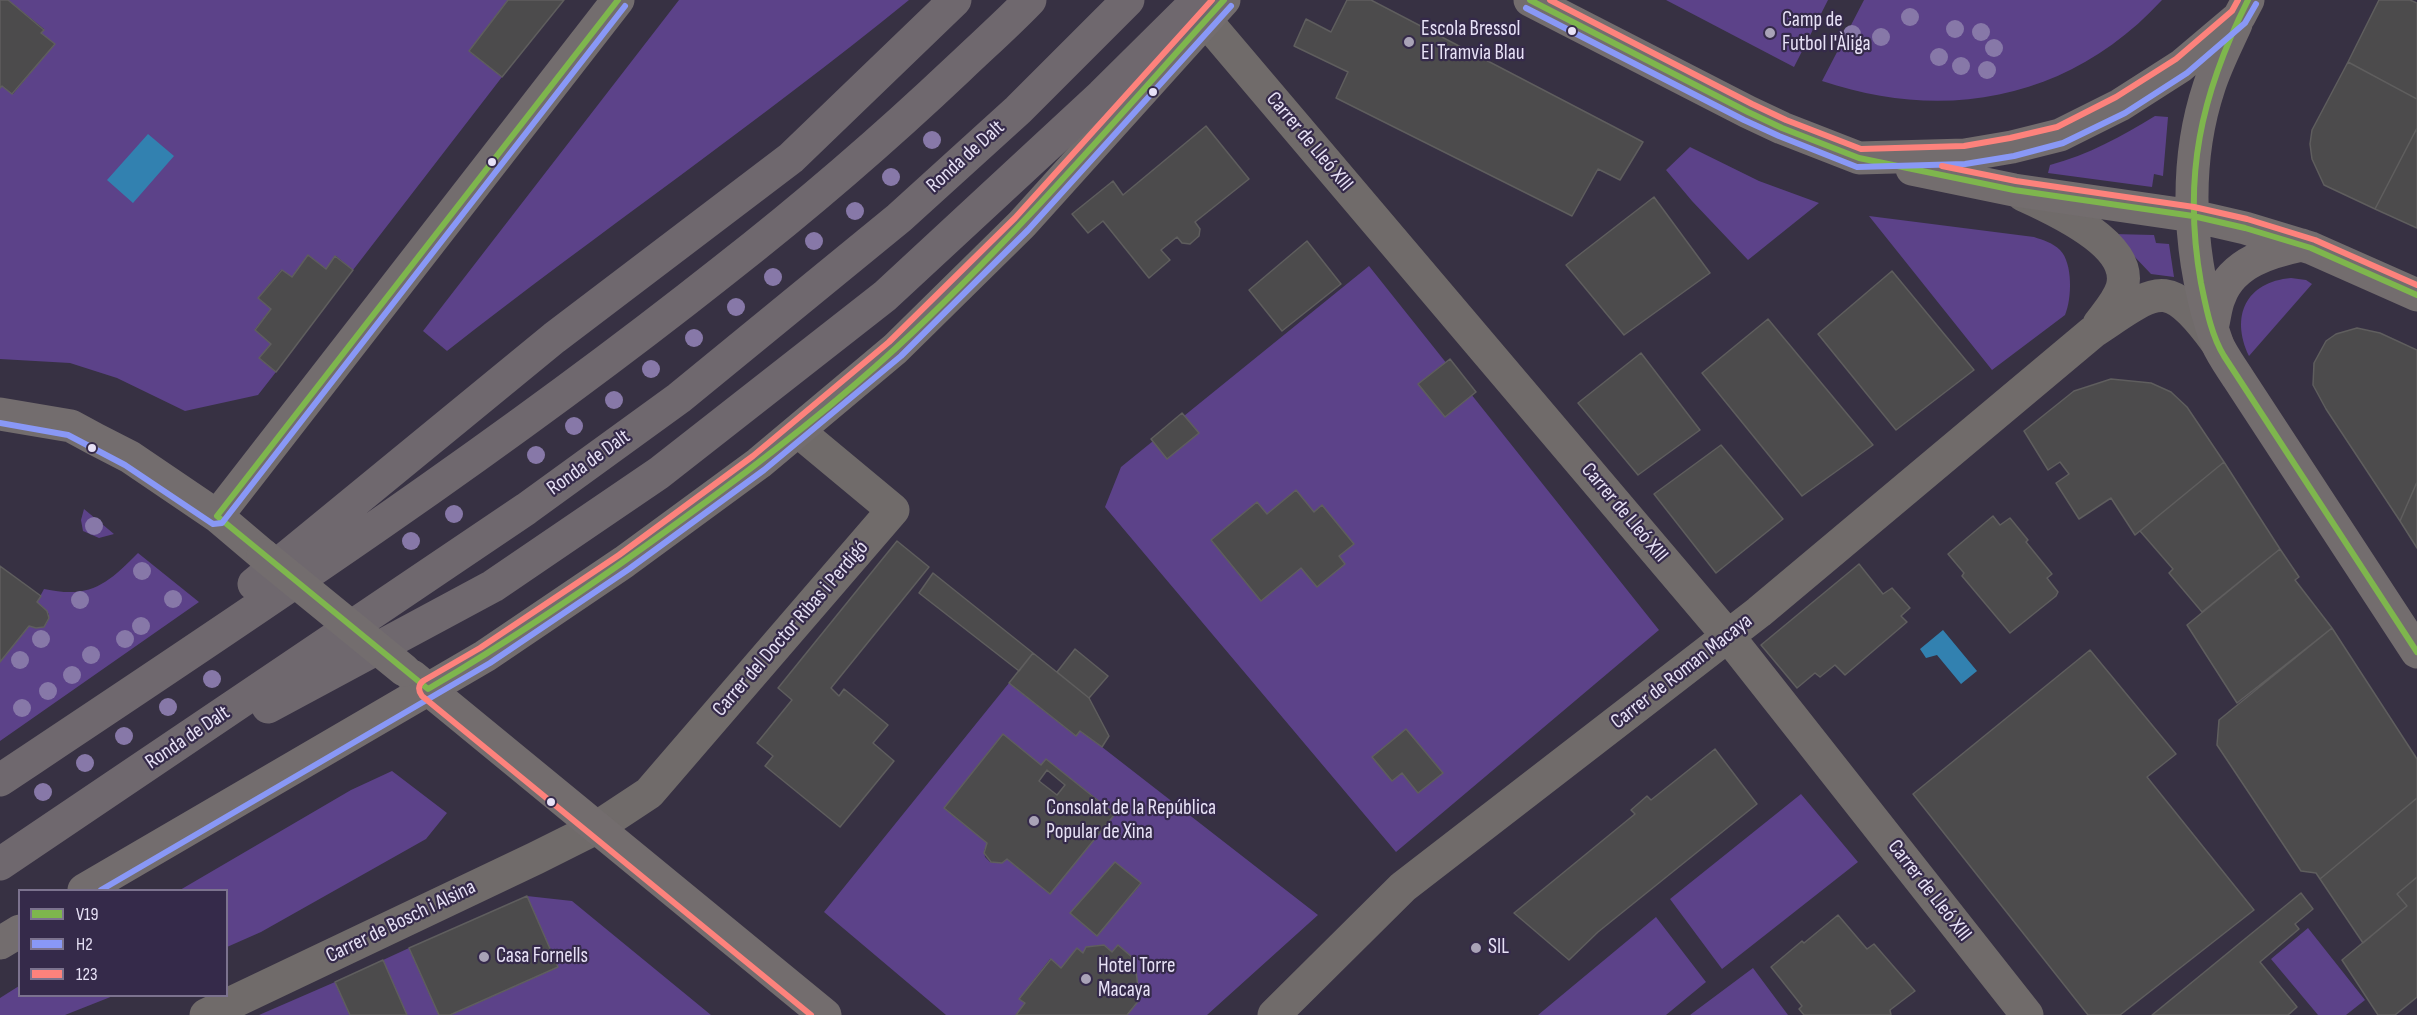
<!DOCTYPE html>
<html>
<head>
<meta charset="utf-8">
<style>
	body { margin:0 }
	#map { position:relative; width:2417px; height:1015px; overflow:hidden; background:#373143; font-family:"Sofia Sans Condensed",sans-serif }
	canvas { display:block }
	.legend { position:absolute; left:18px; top:889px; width:210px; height:108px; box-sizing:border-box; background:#352a4a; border:2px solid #7c738f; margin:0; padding:8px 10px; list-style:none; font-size:18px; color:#e7e1f6 }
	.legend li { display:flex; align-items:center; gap:12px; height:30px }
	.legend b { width:30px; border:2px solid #7c738f }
</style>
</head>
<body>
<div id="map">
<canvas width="2417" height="1015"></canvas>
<ul class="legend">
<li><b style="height:8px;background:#7eb64d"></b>V19</li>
<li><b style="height:8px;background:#8998f6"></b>H2</li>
<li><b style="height:8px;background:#fd827c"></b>123</li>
</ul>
</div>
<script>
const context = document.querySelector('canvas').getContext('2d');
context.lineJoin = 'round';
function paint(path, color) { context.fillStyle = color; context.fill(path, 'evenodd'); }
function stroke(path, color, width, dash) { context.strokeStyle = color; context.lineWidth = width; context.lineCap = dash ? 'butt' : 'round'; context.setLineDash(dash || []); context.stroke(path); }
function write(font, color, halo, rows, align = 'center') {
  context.font = font + ' "Sofia Sans Condensed",sans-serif'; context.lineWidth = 4.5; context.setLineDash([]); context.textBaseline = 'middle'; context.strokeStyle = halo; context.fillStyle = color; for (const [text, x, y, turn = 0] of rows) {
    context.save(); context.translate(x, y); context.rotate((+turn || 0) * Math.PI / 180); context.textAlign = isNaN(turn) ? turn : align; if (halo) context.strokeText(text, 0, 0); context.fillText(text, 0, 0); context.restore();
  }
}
const green = new Path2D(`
	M 8,0 L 508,0 L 469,51 L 502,77 L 353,270 L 336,256 L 326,269 L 308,255 L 292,277 L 281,270 L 258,298 L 271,309 L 255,329 L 271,344 L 259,358 L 276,372 L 258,395 L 185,411 L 117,378 L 70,363 L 0,359 L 0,88 L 2,86 L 13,94 L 54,44 L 41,33 L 44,29 Z
	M 679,0 L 909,0 C 759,122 599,232 447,351 L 423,331 Z
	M 1666,0 L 1828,0 L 1794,67 Z
	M 1864,0 L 2162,0 C 2071,99 1947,123 1822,81 Z
	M 2155,116 L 2168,117 L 2163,176 L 2154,174 L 2152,187 L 2048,173 L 2050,165 C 2088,155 2122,136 2155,116 Z
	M 1690,147 L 1759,181 L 1819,203 L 1748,260 L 1692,201 L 1666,170 Z
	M 1869,216 L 2034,237 C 2043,240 2053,243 2060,250 C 2073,263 2072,299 2065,315 L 1992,370 Z
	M 2113,234 L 2154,235 L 2156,243 L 2169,244 L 2174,277 L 2151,274 Z
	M 1369,266 L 1659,630 L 1396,852 L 1105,507 L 1121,467 Z
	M 2291,278 L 2306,280 L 2312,284 L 2249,356 C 2230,316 2246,282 2291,278 Z
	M 84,509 L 114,534 L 99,538 L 83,531 L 81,520 Z
	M 138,553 L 199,602 L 0,741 L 0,662 L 29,626 L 41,628 L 46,624 L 49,614 L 37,602 L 44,589 C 91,599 107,584 138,553 Z
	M 1009,683 L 1076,736 L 1080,731 L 1102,747 L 1318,915 L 1207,1015 L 1127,1015 L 1140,999 L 1134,994 L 1138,987 L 1136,972 L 1128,965 L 1133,958 L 1118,945 L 1112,952 L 1104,945 L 1087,947 L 1083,953 L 1061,968 L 1050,959 L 1019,999 L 1025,1003 L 1016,1015 L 946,1015 L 824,912 ZM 1046,760 L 1115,813 L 1050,893 L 1007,859 L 1002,863 L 990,862 L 985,857 L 984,850 ZM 1115,862 L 1141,884 L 1097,935 L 1071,913 Z
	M 392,771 L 447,813 L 426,839 L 261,932 L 227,947 L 226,890 L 180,890 L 351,790 Z
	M 1801,794 L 1858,862 L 1722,969 L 1670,899 Z
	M 527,896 L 572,901 L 711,1015 L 450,1015 L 558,967 Z
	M 1656,917 L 1706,982 L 1666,1015 L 1538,1015 Z
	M 2308,928 L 2365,1000 L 2346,1015 L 2318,1015 L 2271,959 Z
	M 409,948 L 439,1015 L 407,1015 L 383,960 Z
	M 1753,968 L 1788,1015 L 1690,1015 L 1694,1012 Z
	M 335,982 L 350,1015 L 259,1015 Z
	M 19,986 L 20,996 L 113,996 L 65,1015 L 0,1015 L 0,998 Z`);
const water = new Path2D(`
	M 148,134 L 174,156 L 133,203 L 107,180 Z
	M 1943,630 L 1977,671 L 1961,684 L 1937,655 L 1926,658 L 1920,649 Z`);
const building = new Path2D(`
	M 0,0 L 8,0 L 44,30 L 41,33 L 55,44 L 12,94 L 2,86 L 0,88 Z
	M 508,0 L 564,0 L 502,77 L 469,51 Z
	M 1347,0 L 1371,0 L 1643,142 L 1620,180 L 1598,169 L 1572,216 L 1336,98 L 1348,72 L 1294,46 L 1306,19 L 1331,32 Z
	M 2379,0 L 2410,0 L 2417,3 L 2417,99 L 2348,62 Z
	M 2348,62 L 2417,99 L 2417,128 L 2375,209 L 2324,185 L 2312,159 L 2310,144 L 2312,130 Z
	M 1206,126 L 1249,179 L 1195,222 L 1200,229 L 1199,236 L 1190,244 L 1182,243 L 1177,237 L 1161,250 L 1170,260 L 1149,278 L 1103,221 L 1088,233 L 1072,214 L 1113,181 L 1123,195 Z
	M 2417,128 L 2417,228 L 2375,209 Z
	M 1654,197 L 1710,273 L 1624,335 L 1566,265 Z
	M 1307,241 L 1341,284 L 1282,331 L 1249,290 Z
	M 308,255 L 326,269 L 335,256 L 353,270 L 276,372 L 259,358 L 271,344 L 255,330 L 271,309 L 258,298 L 282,270 L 292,277 Z
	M 1892,271 L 1974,370 L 1896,430 L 1818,334 Z
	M 1768,319 L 1873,445 L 1802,496 L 1702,373 Z
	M 2357,328 L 2380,333 L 2417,350 L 2417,482 L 2400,521 L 2326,409 L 2313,385 L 2314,363 L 2326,341 L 2336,334 Z
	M 1641,353 L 1700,430 L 1638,475 L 1578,403 Z
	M 1450,359 L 1476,392 L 1445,417 L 1418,384 Z
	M 2111,379 L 2151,383 L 2171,392 L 2187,407 L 2224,462 L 2135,535 L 2111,498 L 2079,519 L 2056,483 L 2069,474 L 2060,462 L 2048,470 L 2024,431 L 2074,391 Z
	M 1182,413 L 1199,433 L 1167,459 L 1151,439 Z
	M 1721,445 L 1783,519 L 1716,573 L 1654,494 Z
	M 2224,462 L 2280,549 L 2202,612 L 2169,573 L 2173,569 L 2140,531 Z
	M 2417,482 L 2417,548 L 2400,521 Z
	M 1296,490 L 1314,512 L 1322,505 L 1354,544 L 1339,556 L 1345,564 L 1317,587 L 1301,568 L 1261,601 L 1211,540 L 1257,502 L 1267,514 Z
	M 1993,516 L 2000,525 L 2010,518 L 2028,540 L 2026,542 L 2052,574 L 2047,578 L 2058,592 L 2056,596 L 2010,633 L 1962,576 L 1964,573 L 1948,554 Z
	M 897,541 L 929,567 L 831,688 L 839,696 L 844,689 L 888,725 L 873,743 L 894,761 L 840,827 L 765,766 L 773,756 L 757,743 L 792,700 L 778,688 Z
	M 2280,549 L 2299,577 L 2295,580 L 2332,628 L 2237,703 L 2187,625 Z
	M 1859,564 L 1883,594 L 1892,588 L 1910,608 L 1901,616 L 1907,622 L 1845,675 L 1835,665 L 1820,677 L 1815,673 L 1797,688 L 1761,645 Z
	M 0,566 L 41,596 L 37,602 L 47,611 L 49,618 L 44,627 L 36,628 L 29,626 L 0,662 Z
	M 933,573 L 1033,653 L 1019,671 L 919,593 Z
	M 2332,628 L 2417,759 L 2417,798 L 2320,879 L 2316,873 L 2301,871 L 2217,745 L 2219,720 Z
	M 1075,649 L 1108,676 L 1089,698 L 1057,672 Z
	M 2090,650 L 2176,754 L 2147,777 L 2254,910 L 2120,1015 L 2088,1015 L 1913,794 Z
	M 1033,653 L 1089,698 L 1109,736 L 1102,747 L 1080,731 L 1076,736 L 1009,683 Z
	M 1406,729 L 1443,773 L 1418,793 L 1402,773 L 1392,781 L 1372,757 Z
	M 1003,734 L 1041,765 L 1046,759 L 1115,814 L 1050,894 L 1007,859 L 1002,863 L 991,862 L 984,853 L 987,843 L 944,808 ZM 1047,770 L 1065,785 L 1057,795 L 1039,781 Z
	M 1715,749 L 1757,804 L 1598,932 L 1569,960 L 1514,913 L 1635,814 L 1631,810 L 1647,796 L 1651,800 Z
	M 2417,798 L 2417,877 L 2397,894 L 2407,906 L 2363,943 L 2320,879 Z
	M 1115,862 L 1141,883 L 1097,936 L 1070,913 Z
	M 2417,877 L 2417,997 L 2395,1015 L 2378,1015 L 2342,960 L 2407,906 L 2397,894 Z
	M 2301,893 L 2313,909 L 2295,924 L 2299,929 L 2260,962 L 2297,1007 L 2288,1015 L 2152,1015 Z
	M 527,896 L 558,967 L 450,1015 L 439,1015 L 409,948 Z
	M 1838,915 L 1867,949 L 1874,944 L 1915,991 L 1890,1010 L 1891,1015 L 1804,1015 L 1799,1009 L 1802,1006 L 1771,967 L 1802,941 L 1804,943 Z
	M 1104,945 L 1112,952 L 1118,945 L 1133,958 L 1128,965 L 1136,971 L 1138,987 L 1134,994 L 1140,999 L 1127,1015 L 1016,1015 L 1025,1003 L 1019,999 L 1051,959 L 1061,968 L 1077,948 L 1083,953 L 1086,947 Z
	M 383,960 L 407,1015 L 350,1015 L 335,982 Z`);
const street = new Path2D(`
	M 1207,22 L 1728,636 L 2027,1015
	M 2023,195 C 2054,209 2135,245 2122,288 C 2118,301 2107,313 2099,324
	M 206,1015 L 536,858 L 596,828 L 649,793 L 893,510 L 798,431
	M 1274,1015 L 1403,887 L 1759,612 L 2093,332 C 2157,290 2166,273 2217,343`);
const secondary = new Path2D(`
	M 1530,0 L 1748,112 L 1782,128 L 1859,158 L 1965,155 L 2012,147 L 2060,135 L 2120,105 L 2181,66 L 2239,17 L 2248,0
	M 2236,24 C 2227,44 2216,65 2209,87 C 2182,168 2189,263 2217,343 C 2222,355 2231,367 2238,378 L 2417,652
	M 1912,169 L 2014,190 L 2193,216 L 2245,228 L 2311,248 L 2417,295
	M 2213,324 C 2215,315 2216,304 2220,296 C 2233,262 2270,252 2302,245
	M 0,414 L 71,426 L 95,439 L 130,457 L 217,516 L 263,555
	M 217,516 L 618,0
	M 412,676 L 825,1015
	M 84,890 L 485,656 L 624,562 L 759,463 L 895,349 L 1022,224 L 1224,0
	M 0,943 L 20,931`);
const highway = new Path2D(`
	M 254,584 L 554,338 L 791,158 L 955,0
	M 268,707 L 493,586 L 659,473 L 885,296 L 1102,95 L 1198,0
	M 0,780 C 245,617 492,454 723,271 C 805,207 884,139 959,68 C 983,45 1007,24 1030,0
	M 0,864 L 526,509 L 679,398 L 899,218 L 1018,110 L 1128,0`);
const secondaryBridge = new Path2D(`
	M 263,555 L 404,670`);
const bus1 = new Path2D(`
	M 618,0 L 217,516 L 428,689 C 517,637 601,579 684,518 C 757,465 830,409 896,348 C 1013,240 1117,118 1224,0
	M 1530,0 L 1748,112 L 1782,128 L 1859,158 L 2014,190 L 2193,216 L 2245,228 L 2311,248 L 2417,295
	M 2248,0 C 2201,94 2182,177 2201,283 C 2206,307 2211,335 2224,356 L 2417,652`);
const bus2 = new Path2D(`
	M 1526,8 L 1744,120 L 1779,136 L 1857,167 L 1965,164 L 2014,156 L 2063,143 L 2125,113 L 2187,73 L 2245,23 L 2256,4
	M 0,423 L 68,435 L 125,465 L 213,524 L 222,523 L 625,6
	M 101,890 L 490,663 L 629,569 L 764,470 L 901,356 L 1028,230 L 1231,6`);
const bus3 = new Path2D(`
	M 1550,0 L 1752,104 L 1786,120 L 1861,149 L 1964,146 L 2010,138 L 2057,127 L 2116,97 L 2176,59 L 2232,11 L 2238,0
	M 1942,166 L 2016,181 L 2194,207 L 2247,219 L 2315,240 L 2417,285
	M 811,1015 L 422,696 C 418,691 418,685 423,681 L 480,648 L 619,555 L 753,456 L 889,342 L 1015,218 L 1212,0`);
const trees = [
	[1910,17],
	[1955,29],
	[1981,32],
	[1852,34],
	[1881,37],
	[1994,48],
	[1939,57],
	[1961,66],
	[1987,70],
	[932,140],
	[891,177],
	[855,211],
	[814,241],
	[773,277],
	[736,307],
	[694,338],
	[651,369],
	[614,400],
	[574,426],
	[536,455],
	[454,514],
	[94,526],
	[411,541],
	[142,571],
	[173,599],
	[80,600],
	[141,626],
	[41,639],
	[125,639],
	[91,655],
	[20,660],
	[72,675],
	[212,679],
	[48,691],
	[168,707],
	[22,708],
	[124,736],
	[85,763],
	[43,792]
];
const markers = [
	[1572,31,5,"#e7e1f6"],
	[1770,33,6,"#a9a3b7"],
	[1409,42,6,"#a9a3b7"],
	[1153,92,5,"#e7e1f6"],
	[492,162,5,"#e7e1f6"],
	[92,448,5,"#e7e1f6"],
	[551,802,5,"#e7e1f6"],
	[1034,821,6,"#a9a3b7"],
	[1476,948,6,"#a9a3b7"],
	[484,957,6,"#a9a3b7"],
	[1086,979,6,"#a9a3b7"]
];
const poiNames = [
	["Camp de",1782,21],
	["Futbol l'Àliga",1782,45],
	["Escola Bressol",1421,30],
	["El Tramvia Blau",1421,54],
	["Consolat de la República",1046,809],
	["Popular de Xina",1046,833],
	["SIL",1488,948],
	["Casa Fornells",496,957],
	["Hotel Torre",1098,967],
	["Macaya",1098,991]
];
const streetNames = [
	["Carrer de Lleó XIII",1309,142,50],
	["Ronda de Dalt",966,157,-42],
	["Ronda de Dalt",589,463,-36],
	["Carrer de Lleó XIII",1624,513,50],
	["Carrer del Doctor Ribas i Perdigó",791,629,-49],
	["Carrer de Roman Macaya",1682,672,-38],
	["Ronda de Dalt",188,738,-34],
	["Carrer de Lleó XIII",1929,891,52],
	["Carrer de Bosch i Alsina",401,922,-26]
];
paint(green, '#5c4289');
paint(water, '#3281b0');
paint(building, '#4c4b4c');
stroke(building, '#5f5e5e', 1.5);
stroke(street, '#706b6a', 33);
stroke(secondary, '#736d6e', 33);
stroke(highway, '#6f686e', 33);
stroke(secondaryBridge, '#736d6e', 33);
stroke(bus1, '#7eb64d', 6);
stroke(bus2, '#8998f6', 6);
stroke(bus3, '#fd827c', 6);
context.fillStyle = '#8778a8';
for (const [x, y] of trees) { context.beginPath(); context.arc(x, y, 9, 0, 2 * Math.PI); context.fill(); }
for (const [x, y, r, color] of markers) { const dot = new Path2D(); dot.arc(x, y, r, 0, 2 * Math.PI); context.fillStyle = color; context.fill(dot); stroke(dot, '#352a4a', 2); }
write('21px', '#e7e1f6', '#352a4a', poiNames, 'left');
write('21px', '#e7e1f6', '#352a4a', streetNames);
</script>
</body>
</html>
